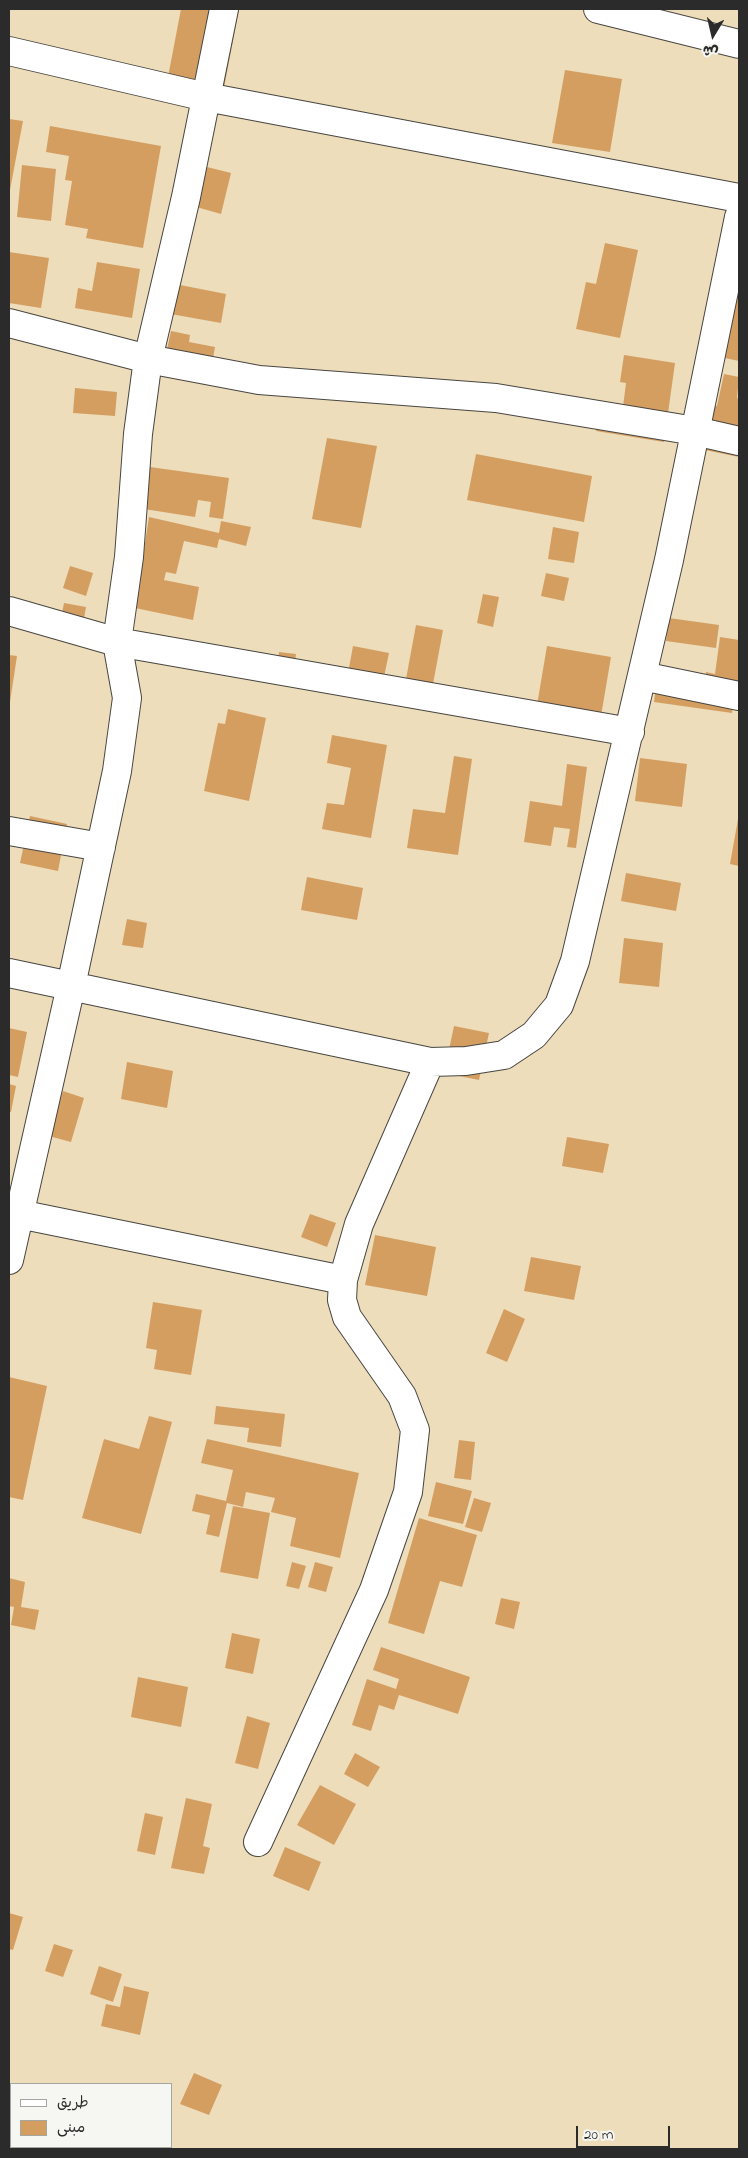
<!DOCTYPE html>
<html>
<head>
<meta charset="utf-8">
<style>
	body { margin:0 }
	#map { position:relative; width:748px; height:2158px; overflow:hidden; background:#edddbb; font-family:"Indie Flower","Playpen Sans Arabic",sans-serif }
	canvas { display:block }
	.frame { position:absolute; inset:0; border:10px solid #2b2b2b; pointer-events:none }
	.legend { position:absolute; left:10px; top:2083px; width:162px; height:65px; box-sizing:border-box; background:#f6f6f2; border:1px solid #a5a5a2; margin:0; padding:6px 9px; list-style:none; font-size:15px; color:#2b2b2b }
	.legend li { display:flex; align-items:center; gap:10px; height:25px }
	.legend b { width:25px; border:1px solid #a5a5a2 }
	.north { position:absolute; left:688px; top:10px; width:50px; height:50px; -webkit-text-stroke:4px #f6f6f2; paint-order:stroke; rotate:189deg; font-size:14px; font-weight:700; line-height:20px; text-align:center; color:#2b2b2b }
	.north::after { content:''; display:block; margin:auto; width:18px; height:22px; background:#2b2b2b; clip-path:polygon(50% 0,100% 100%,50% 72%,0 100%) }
	.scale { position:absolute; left:576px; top:2126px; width:94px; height:22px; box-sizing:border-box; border:2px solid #2b2b2b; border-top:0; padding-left:6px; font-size:15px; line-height:18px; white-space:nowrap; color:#2b2b2b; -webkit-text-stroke:4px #f6f6f2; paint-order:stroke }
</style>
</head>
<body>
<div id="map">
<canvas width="748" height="2158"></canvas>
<div class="frame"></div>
<ul class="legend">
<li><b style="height:6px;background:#fff"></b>طريق</li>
<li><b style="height:14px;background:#d49e61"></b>مبنى</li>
</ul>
<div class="north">ش</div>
<div class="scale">20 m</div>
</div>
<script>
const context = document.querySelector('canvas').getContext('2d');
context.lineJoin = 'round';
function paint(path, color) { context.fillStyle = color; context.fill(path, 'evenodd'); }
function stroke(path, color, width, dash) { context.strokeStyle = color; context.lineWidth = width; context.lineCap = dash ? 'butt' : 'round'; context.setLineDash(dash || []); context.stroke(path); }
const building = new Path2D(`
	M 181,9 L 239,9 L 220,109 L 164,98 Z
	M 565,70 L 622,79 L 610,152 L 552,143 Z
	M 9,119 L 23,121 L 10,190 L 9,189 Z
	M 50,126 L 161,146 L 143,248 L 86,238 L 88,229 L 65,225 L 72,181 L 65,180 L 69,156 L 46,152 Z
	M 22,165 L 56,169 L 51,221 L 17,217 Z
	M 203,166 L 231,173 L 221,214 L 193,206 Z
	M 605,243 L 638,250 L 620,338 L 576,329 L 586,282 L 596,284 Z
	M 9,252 L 49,258 L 41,308 L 9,303 Z
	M 97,262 L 140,269 L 132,318 L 75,308 L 78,288 L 92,291 Z
	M 739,269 L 739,361 L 720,357 Z
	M 170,283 L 226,294 L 221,323 L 165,313 Z
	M 171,331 L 190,335 L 189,342 L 215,347 L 212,364 L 166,354 Z
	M 624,355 L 675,363 L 664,442 L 596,431 L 600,404 L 623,407 L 626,383 L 620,382 Z
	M 724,374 L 739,377 L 737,398 L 739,399 L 739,457 L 705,450 L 714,406 L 717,406 Z
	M 75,388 L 117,392 L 115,416 L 73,413 Z
	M 327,438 L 377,446 L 361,528 L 312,519 Z
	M 476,454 L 592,476 L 584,522 L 467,500 Z
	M 150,467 L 229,478 L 223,519 L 209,517 L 211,502 L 198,500 L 195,517 L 144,509 Z
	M 149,517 L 219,533 L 221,521 L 251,527 L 246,546 L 219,539 L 217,548 L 184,541 L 176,574 L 166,572 L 164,580 L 199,587 L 193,620 L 135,608 Z
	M 553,527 L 579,532 L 574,563 L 548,559 Z
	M 70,566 L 93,573 L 86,596 L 63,588 Z
	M 546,573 L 569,578 L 564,601 L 541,596 Z
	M 483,594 L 499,597 L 493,627 L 477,623 Z
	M 64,603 L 86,607 L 82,631 L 59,628 Z
	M 669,618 L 719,625 L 716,648 L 666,641 Z
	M 416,625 L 443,630 L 433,684 L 406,679 Z
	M 720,637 L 739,640 L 739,685 L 736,685 L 732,713 L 654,702 L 657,678 L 705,685 L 706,672 L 715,674 Z
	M 353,646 L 389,653 L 380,696 L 345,690 Z
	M 547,646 L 611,657 L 600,722 L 536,711 Z
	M 279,652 L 296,654 L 293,677 L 276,676 Z
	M 9,655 L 17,656 L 10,702 L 9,702 Z
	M 228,709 L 266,718 L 249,801 L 204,791 L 218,723 L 225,724 Z
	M 332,735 L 387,745 L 371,838 L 322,829 L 327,803 L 344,805 L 351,768 L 327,763 Z
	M 454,756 L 472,759 L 458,855 L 407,848 L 413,809 L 445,813 Z
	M 640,758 L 687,764 L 682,807 L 635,801 Z
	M 567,764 L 587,767 L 576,848 L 567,847 L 570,829 L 554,827 L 551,846 L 524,842 L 530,801 L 562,806 Z
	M 30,816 L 67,824 L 58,871 L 20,863 Z
	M 738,819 L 739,819 L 739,866 L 730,864 Z
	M 626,873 L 681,883 L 676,911 L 621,901 Z
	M 307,877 L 363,888 L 357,920 L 301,910 Z
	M 127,919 L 147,923 L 143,948 L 122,945 Z
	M 624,938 L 663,943 L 659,987 L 619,983 Z
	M 454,1026 L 489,1033 L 479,1080 L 444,1073 Z
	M 9,1028 L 27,1032 L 18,1077 L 9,1075 Z
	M 127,1062 L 173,1071 L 167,1108 L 121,1099 Z
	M 9,1084 L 16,1086 L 11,1112 L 9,1112 Z
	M 63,1091 L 84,1098 L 71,1142 L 49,1136 Z
	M 567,1137 L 609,1144 L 603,1173 L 562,1166 Z
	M 310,1214 L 336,1223 L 327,1247 L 301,1237 Z
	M 375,1235 L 436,1247 L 427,1296 L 365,1285 Z
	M 531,1257 L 581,1266 L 574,1300 L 524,1291 Z
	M 153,1302 L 202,1310 L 191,1375 L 154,1369 L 157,1350 L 146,1348 Z
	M 504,1309 L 525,1319 L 507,1362 L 486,1353 Z
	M 9,1377 L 47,1386 L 23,1500 L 9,1497 Z
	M 216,1406 L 285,1414 L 281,1447 L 247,1442 L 249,1428 L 214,1424 Z
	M 149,1416 L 172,1422 L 141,1534 L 82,1518 L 104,1439 L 139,1449 Z
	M 207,1439 L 359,1473 L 340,1558 L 290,1546 L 296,1518 L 271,1512 L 275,1498 L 246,1492 L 243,1507 L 227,1503 L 219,1537 L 206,1534 L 210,1515 L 192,1511 L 196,1494 L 226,1501 L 233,1470 L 201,1463 Z
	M 459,1440 L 475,1442 L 471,1480 L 454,1478 Z
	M 436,1482 L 472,1491 L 463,1524 L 428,1516 Z
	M 474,1498 L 491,1503 L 482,1532 L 465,1527 Z
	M 233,1506 L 270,1513 L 258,1579 L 220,1572 Z
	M 419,1518 L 477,1535 L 462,1587 L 440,1581 L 424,1634 L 388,1623 Z
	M 292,1562 L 306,1566 L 299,1589 L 286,1586 Z
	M 315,1562 L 333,1567 L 326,1592 L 308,1587 Z
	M 9,1578 L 25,1582 L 21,1607 L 39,1610 L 35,1630 L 11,1625 L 14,1607 L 9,1606 Z
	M 501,1598 L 520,1602 L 514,1629 L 495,1624 Z
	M 232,1633 L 260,1639 L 253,1674 L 225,1668 Z
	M 381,1647 L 470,1677 L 458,1714 L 399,1695 L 394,1710 L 379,1705 L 371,1731 L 352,1725 L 367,1679 L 396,1689 L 399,1679 L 373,1670 Z
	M 138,1677 L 188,1687 L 181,1727 L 131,1717 Z
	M 247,1716 L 270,1723 L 258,1769 L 235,1763 Z
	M 355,1753 L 380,1767 L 368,1787 L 344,1774 Z
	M 320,1785 L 356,1804 L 334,1845 L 297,1825 Z
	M 186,1798 L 212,1804 L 203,1846 L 210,1848 L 204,1874 L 171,1868 Z
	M 145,1813 L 163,1817 L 155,1855 L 137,1851 Z
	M 285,1847 L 321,1862 L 309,1891 L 273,1876 Z
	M 9,1913 L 23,1917 L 13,1950 L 9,1949 Z
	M 54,1944 L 73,1950 L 63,1977 L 45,1971 Z
	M 99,1966 L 122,1974 L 113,2002 L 90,1994 Z
	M 124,1986 L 149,1992 L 140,2035 L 101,2026 L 106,2004 L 120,2007 Z
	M 194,2073 L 222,2085 L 209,2115 L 180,2104 Z`);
const street = new Path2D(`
	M 598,9 L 739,44
	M 9,51 L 206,97 L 739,198
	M 9,323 L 148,359 L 259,380 L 496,398 L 695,431 L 739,441
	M 9,611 L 117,642 L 630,732
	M 642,676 L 739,696
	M 9,831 L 101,847
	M 9,973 L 430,1062 L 466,1061 L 504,1055 L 534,1035 L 559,1005 L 575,961 L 669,560 L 739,217
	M 9,1212 L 343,1280
	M 9,1260 L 71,986 L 117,771 L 127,698 L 117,642 L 129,557 L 138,434 L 148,359 L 186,197 L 224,9
	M 258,1842 L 374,1590 L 408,1492 L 415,1430 L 402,1396 L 347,1317 L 342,1300 L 343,1280 L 359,1224 L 430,1062`);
paint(building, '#d49e61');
stroke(street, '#484641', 30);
stroke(street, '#fff', 28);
</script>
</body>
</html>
